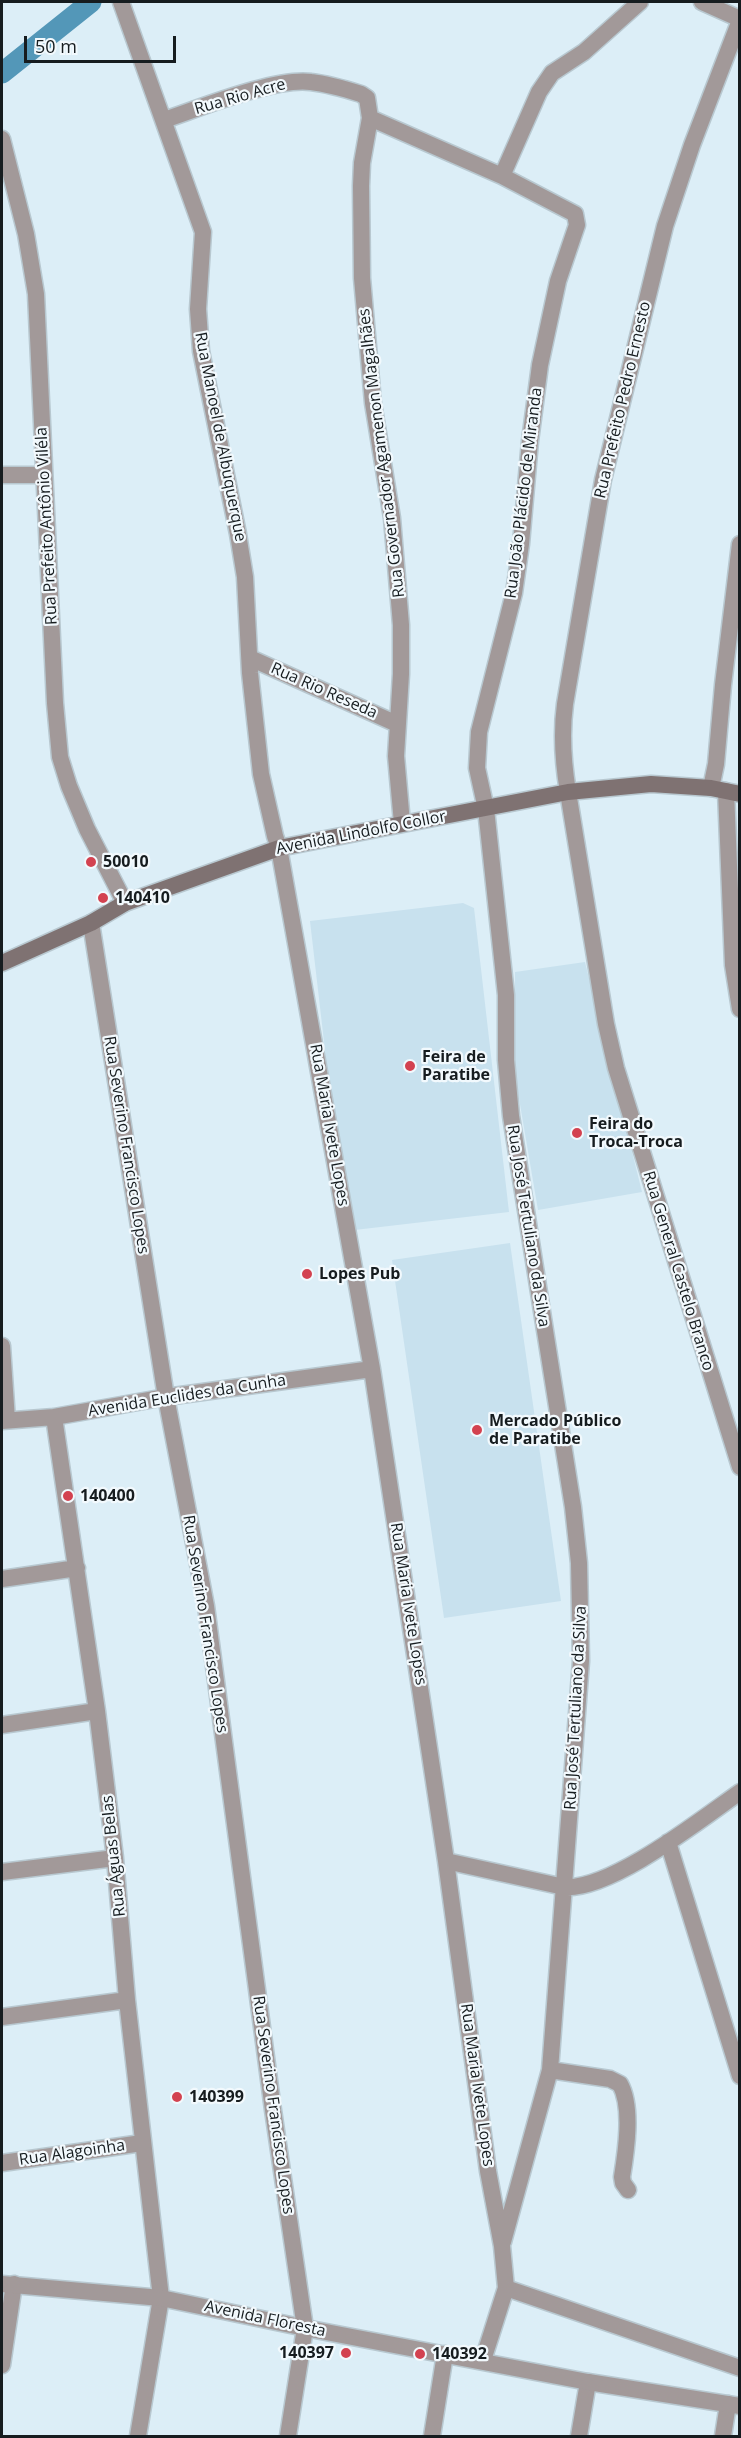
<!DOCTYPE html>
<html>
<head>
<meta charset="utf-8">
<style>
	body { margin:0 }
	#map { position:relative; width:741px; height:2438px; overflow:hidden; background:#dceef7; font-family:"Open Sans",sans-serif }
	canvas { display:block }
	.frame { position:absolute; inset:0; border:3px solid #161c1f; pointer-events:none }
	.scale { position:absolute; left:24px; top:36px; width:152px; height:27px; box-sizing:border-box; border:3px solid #161c1f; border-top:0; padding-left:8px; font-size:18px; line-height:21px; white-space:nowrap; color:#161c1f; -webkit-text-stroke:4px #f2f9fd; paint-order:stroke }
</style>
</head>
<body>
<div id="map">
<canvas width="741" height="2438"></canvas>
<div class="frame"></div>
<div class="scale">50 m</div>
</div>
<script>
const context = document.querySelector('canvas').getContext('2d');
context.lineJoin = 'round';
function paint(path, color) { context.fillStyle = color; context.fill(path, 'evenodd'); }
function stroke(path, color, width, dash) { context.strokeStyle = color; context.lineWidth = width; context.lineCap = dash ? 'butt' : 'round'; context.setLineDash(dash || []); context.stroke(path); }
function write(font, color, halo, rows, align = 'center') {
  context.font = font + ' "Open Sans",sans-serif'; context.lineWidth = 4.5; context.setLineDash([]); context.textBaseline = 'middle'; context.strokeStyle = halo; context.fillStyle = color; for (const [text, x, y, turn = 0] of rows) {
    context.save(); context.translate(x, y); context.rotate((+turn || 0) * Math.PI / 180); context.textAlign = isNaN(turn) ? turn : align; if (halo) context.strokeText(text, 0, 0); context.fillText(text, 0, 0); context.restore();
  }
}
const built = new Path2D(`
	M 463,903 L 474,908 L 509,1212 L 346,1231 L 310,921 Z
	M 585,962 L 642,1192 L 538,1210 L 515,1075 L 515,972 Z
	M 510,1243 L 561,1601 L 444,1618 L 392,1260 Z`);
const canal = new Path2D(`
	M 2,73 L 91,2`);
const minor = new Path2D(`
	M 121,2 L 203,232 L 198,309 L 201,351 L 238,534 L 245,577 L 250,673 L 261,774 L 275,836 L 279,848 L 372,1369 L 446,1861 L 488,2171 L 502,2246 L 506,2288 L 483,2360
	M 702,2 L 740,19
	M 740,20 L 692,145 L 665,226 L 603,480 L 565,704 C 561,734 563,762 568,792 L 606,1024 L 616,1068 L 740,1467
	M 370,118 L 502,176 L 575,214 L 577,225 L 558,281 L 540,365 L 530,441 L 521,544 L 514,593 L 479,732 L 477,768 L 486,809 L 506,995 L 506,1060 L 511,1116 L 573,1507 L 579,1563 L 581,1661 L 550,2070 L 503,2242
	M 164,120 C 200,108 276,77 311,82 C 328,84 345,89 361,94 L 367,98 L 370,118 L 362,163 L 361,186 L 362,278 L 373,403 L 392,518 L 401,625 L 401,674 L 396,756 L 402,823
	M 2,139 L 26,234 L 36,294 L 55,703 L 60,757 L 69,786 L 87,829 L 125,903
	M 502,176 L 539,92 L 552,73 L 584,52 L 640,2
	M 2,475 L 44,475
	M 250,658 L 397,724
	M 711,788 L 716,764 L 723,685 L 740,544
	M 726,791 L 733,965 L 740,1009
	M 91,923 L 166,1397 L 206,1606 L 273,2110 L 305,2328 L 288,2436
	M 2,1346 L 7,1420
	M 54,1417 L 97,1711 L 115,1858 L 127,2000 L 161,2298 L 138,2436
	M 2,1421 L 54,1417 L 166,1397 L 372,1369
	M 2,1579 L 77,1568
	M 2,1725 L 97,1711
	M 668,1842 L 740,2076
	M 446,1861 L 564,1887 C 610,1891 700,1820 740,1792
	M 2,1872 L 115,1858
	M 2,2017 L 127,2000
	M 550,2070 L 610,2079 L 620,2084 C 633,2107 626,2152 622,2177 L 623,2183 L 628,2190
	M 2,2163 L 142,2143
	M 506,2288 L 740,2368
	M 2,2365 L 14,2284
	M 432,2436 L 445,2354
	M 579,2436 L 588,2382
	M 723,2436 L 728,2404`);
const tertiary = new Path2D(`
	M 2,2284 L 161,2298 L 305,2328 L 588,2382 L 740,2406`);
const secondary = new Path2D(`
	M 2,963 L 91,923 L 125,903 L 279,848 L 568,792 L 651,784 L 711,788 L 740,794`);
const markers = [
	[91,862,6,"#d34250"],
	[103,898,6,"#d34250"],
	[410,1066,6,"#d34250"],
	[577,1133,6,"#d34250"],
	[307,1274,6,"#d34250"],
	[477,1430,6,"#d34250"],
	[68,1496,6,"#d34250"],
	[177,2097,6,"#d34250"],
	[346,2353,6,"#d34250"],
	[420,2354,6,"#d34250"]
];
const streetNames = [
	["Rua Rio Acre",240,97,-16],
	["Rua Prefeito Pedro Ernesto",623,400,-77],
	["Rua Manoel de Albuquerque",220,437,79],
	["Rua Governador Agamenon Magalhães",382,453,-97],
	["Rua João Plácido de Miranda",524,493,-83],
	["Rua Prefeito Antônio Viléla",47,526,-93],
	["Rua Rio Reseda",324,691,24],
	["Avenida Lindolfo Collor",361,833,-11],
	["Rua Maria Ivete Lopes",329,1125,80],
	["Rua Severino Francisco Lopes",126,1145,81],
	["Rua José Tertuliano da Silva",528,1226,81],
	["Rua General Castelo Branco",678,1271,73],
	["Avenida Euclides da Cunha",187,1396,-9],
	["Rua Maria Ivete Lopes",408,1604,81],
	["Rua Severino Francisco Lopes",205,1624,81],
	["Rua José Tertuliano da Silva",576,1708,-87],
	["Rua Águas Belas",114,1856,-96],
	["Rua Maria Ivete Lopes",477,2085,82],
	["Rua Severino Francisco Lopes",273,2105,82],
	["Rua Alagoinha",72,2153,-8],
	["Avenida Floresta",265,2319,12]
];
const poiNames = [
	["50010",103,862],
	["140410",115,898],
	["Feira de",422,1057],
	["Paratibe",422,1075],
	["Feira do",589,1124],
	["Troca-Troca",589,1142],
	["Lopes Pub",319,1274],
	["Mercado Público",489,1421],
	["de Paratibe",489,1439],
	["140400",80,1496],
	["140399",189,2097],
	["140397",334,2353,"right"],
	["140392",432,2354]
];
paint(built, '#c8e1ee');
stroke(canal, '#5397b8', 21);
stroke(minor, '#b8c8d0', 19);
stroke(tertiary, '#b8c8d0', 19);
stroke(secondary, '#b8c8d0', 19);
stroke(minor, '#a29999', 16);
stroke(tertiary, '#a29999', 16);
stroke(secondary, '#7f7272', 16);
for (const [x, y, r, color] of markers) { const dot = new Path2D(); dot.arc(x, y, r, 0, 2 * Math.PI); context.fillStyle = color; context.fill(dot); stroke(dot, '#f2f9fd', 2); }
write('16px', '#161c1f', '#f2f9fd', streetNames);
write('bold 16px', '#161c1f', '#f2f9fd', poiNames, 'left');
</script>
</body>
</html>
